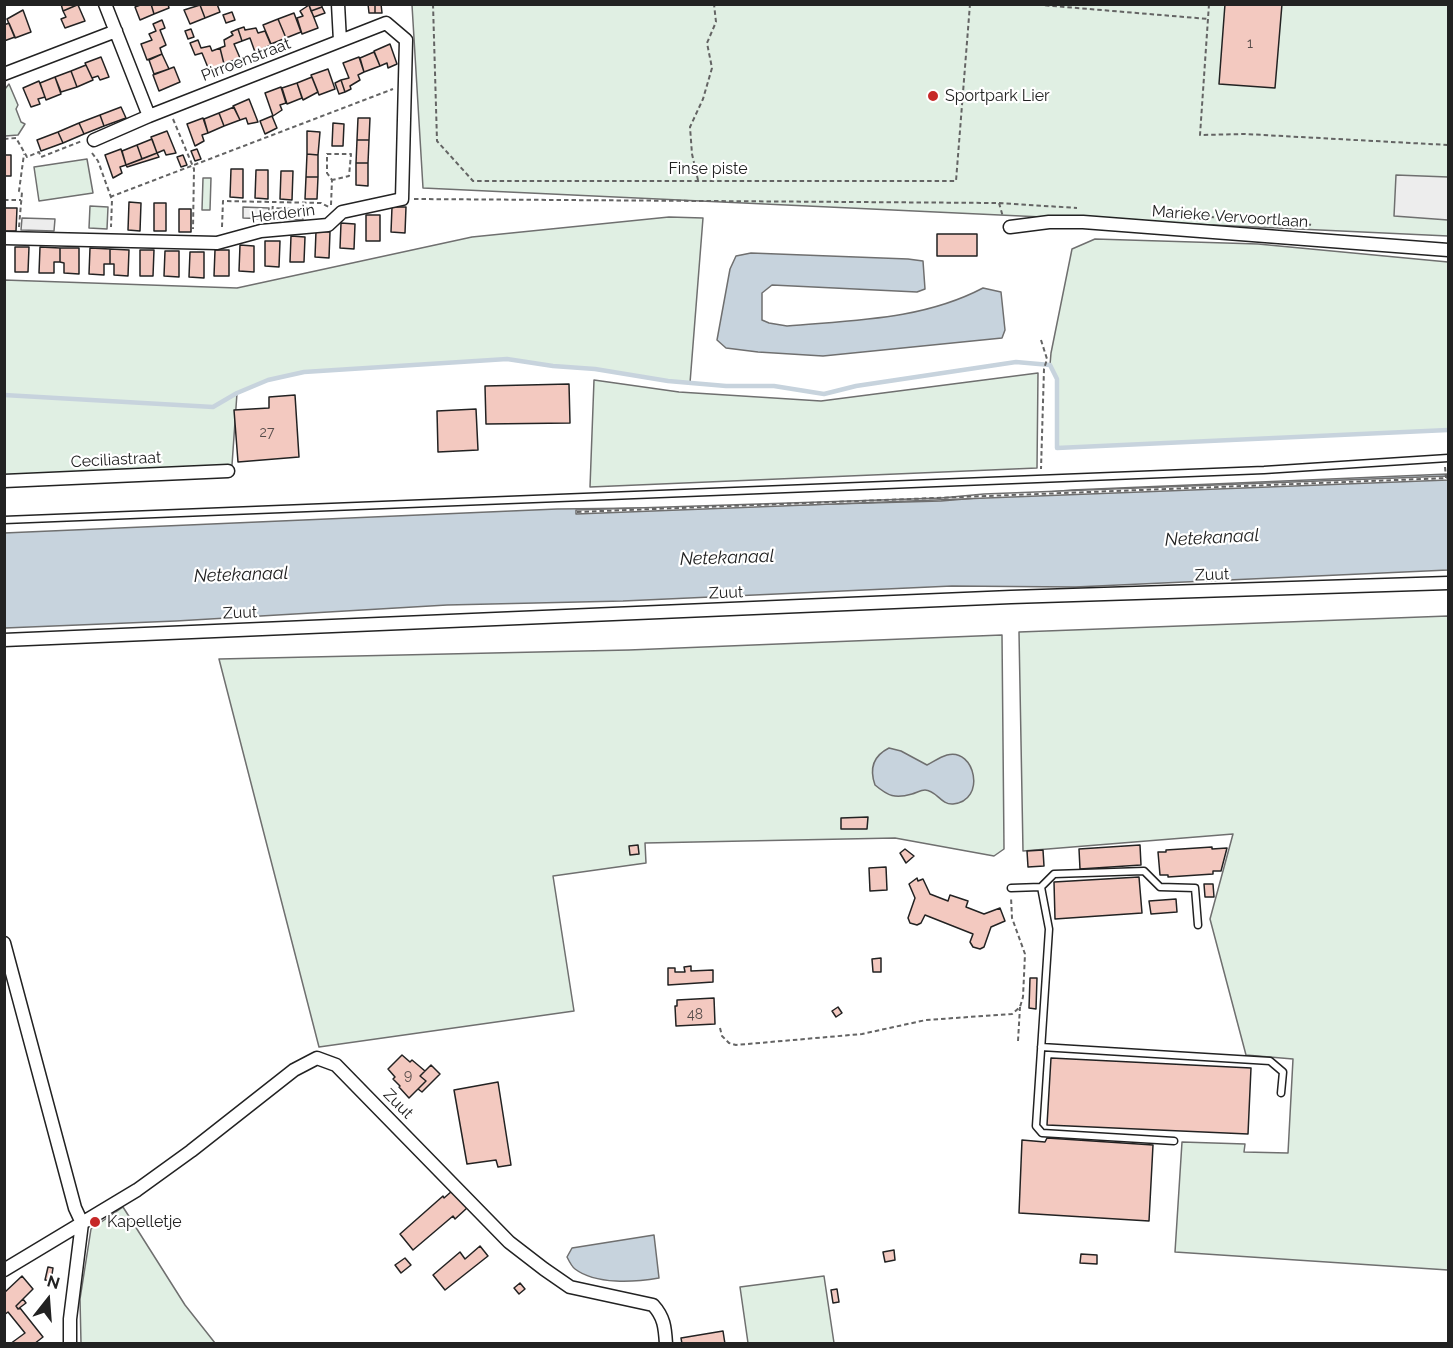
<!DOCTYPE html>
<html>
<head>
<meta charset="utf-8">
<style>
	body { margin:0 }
	#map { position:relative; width:1453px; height:1348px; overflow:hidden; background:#fff; font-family:Raleway,sans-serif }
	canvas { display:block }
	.frame { position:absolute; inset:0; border:6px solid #222; pointer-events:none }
	.north { position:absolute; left:18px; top:1270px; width:60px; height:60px; -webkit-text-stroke:4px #fff; paint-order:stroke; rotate:17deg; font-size:16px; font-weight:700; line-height:24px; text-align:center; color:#222 }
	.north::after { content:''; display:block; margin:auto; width:21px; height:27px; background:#222; clip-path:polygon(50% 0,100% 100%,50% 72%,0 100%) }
</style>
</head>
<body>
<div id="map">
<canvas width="1453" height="1348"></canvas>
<div class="frame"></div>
<div class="north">N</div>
</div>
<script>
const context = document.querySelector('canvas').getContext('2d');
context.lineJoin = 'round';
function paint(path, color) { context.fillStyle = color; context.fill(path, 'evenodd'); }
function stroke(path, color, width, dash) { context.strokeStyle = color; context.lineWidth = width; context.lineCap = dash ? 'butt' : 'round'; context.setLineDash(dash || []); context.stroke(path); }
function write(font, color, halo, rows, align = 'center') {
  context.font = font + ' Raleway,sans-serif'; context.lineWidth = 4.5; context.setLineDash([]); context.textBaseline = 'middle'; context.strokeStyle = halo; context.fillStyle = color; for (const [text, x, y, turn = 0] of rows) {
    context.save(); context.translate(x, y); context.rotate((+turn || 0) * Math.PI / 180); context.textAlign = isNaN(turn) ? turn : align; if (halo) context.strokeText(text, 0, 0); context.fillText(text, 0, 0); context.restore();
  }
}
const green = new Path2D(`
	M 412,5 L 1448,5 L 1448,236 L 423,188 Z
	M 9,84 L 18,105 L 16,109 L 21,122 L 25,124 L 18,135 L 5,136 L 5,89 Z
	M 87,159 L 93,193 L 39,201 L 34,167 Z
	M 203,178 L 211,178 L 210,210 L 202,210 Z
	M 90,206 L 108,207 L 107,229 L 89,228 Z
	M 669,217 L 703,218 L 690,383 L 668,381 L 595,369 L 553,366 L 507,359 L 304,372 L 268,380 L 237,393 L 232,465 L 5,478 L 4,280 L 237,288 L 472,237 Z
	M 1095,239 L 1258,244 L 1448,262 L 1448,430 L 1057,448 L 1057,379 L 1050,365 L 1051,353 L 1072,249 Z
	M 1038,373 L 1037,468 L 590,487 L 594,380 L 679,392 L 821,401 Z
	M 1448,616 L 1448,1270 L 1175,1252 L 1182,1142 L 1245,1144 L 1244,1152 L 1288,1153 L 1293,1059 L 1246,1055 L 1210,919 L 1233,834 L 1023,851 L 1019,632 Z
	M 1002,635 L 1004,849 L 994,856 L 895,838 L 645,843 L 646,863 L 553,876 L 574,1011 L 319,1047 L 219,659 L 629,650 Z
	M 123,1207 L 185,1305 L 215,1343 L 81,1343 L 80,1299 L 91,1229 Z
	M 824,1276 L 834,1343 L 748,1343 L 740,1287 Z`);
const parking = new Path2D(`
	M 1396,175 L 1448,177 L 1448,220 L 1394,216 Z
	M 243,207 L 269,208 L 268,219 L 243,218 Z
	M 277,208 L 303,209 L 303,220 L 277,219 Z
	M 22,218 L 55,219 L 54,231 L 21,230 Z`);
const water = new Path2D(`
	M 751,253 L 908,259 L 923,261 L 925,289 L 917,292 L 772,285 L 762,293 L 762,320 L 769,323 L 787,326 C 854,320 922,320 983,288 L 1001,292 L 1005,330 L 1002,338 L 823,356 L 758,352 L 726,348 L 717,340 L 730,269 L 736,256 Z
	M 1448,474 L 1448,570 L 1075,587 L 952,586 L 623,601 L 447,605 L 176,621 L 5,628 L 4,533 L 557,509 L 725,507 L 941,501 L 1072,490 Z
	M 889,748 L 901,751 L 927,765 C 933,762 940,757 947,755 C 975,747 987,801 953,804 C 941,805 936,790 925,790 C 921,790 916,793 912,794 C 895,799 888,796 875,785 C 869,768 873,756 889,748 Z
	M 654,1235 L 659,1278 C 635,1282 596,1285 575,1269 C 572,1267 569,1261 567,1257 L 572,1248 Z`);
const pier = new Path2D(`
	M 1448,476 L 1448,480 L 576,514 L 576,510 L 941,498 L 984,494 Z`);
const stream = new Path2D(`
	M 4,395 L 213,407 L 237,393 L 268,380 L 304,372 L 507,359 L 553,366 L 595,369 L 668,381 L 726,386 L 774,386 L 824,394 L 856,386 L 1016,362 L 1050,365 L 1057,379 L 1057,448 L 1448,430`);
const building = new Path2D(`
	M 61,4 L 76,4 L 77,5 L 63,11 Z
	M 143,4 L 151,4 L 154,14 L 140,20 L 135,7 Z
	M 151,4 L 168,4 L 169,8 L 154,14 Z
	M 217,4 L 220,12 L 205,18 L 200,5 Z
	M 322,4 L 322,7 L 311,11 L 309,5 Z
	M 368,4 L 375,4 L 375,13 L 369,13 Z
	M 375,4 L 381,4 L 382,13 L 375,13 Z
	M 1225,4 L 1282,4 L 1275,88 L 1219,84 Z
	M 77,5 L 78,5 L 85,21 L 65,28 L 61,19 L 66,17 L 63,11 Z
	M 200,5 L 205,18 L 190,24 L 184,10 Z
	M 309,5 L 318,28 L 302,34 L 297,18 L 303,16 L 300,11 Z
	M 322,7 L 325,13 L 314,17 L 311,11 Z
	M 23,10 L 31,32 L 15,38 L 7,19 Z
	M 232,12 L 235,20 L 226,23 L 223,15 Z
	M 294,13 L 301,32 L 286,38 L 278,19 Z
	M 278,19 L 286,38 L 271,44 L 263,25 Z
	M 162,20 L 165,28 L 160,30 L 166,45 L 160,48 L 162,54 L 147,60 L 141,44 L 152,40 L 149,34 L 156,31 L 153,24 Z
	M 9,23 L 15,37 L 4,41 L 4,25 Z
	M 244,27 L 245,30 L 256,28 L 258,33 L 265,31 L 271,45 L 255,52 L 250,38 L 242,41 L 238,29 Z
	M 191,29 L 194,37 L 188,39 L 185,31 Z
	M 238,29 L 242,41 L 234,44 L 240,58 L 224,64 L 220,48 L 225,46 L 224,40 L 233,35 L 231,32 Z
	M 198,40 L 201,48 L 210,46 L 212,51 L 220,48 L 224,64 L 209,70 L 202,53 L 195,55 L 190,43 Z
	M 390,44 L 397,64 L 388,68 L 387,63 L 380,66 L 374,51 Z
	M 374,52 L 380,66 L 364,72 L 360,58 Z
	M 162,54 L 169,69 L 154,74 L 149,60 Z
	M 101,57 L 109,77 L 100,80 L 98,76 L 92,78 L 85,63 Z
	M 359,57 L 364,72 L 358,75 L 360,80 L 350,86 L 351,89 L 345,92 L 341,80 L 349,78 L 343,63 Z
	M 86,65 L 93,80 L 77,87 L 71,71 Z
	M 174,67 L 180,82 L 159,91 L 153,75 Z
	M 328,69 L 335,89 L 319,95 L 311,75 Z
	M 71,71 L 77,87 L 61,92 L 55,77 Z
	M 55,77 L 61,94 L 46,100 L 40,83 Z
	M 312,77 L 318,92 L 303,100 L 297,83 Z
	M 341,80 L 345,92 L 339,94 L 335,83 Z
	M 39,81 L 45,97 L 38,99 L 40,104 L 31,107 L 23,88 Z
	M 297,83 L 302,98 L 287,104 L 282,88 Z
	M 281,87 L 286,103 L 280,105 L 282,110 L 273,116 L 265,93 Z
	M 249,99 L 258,122 L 248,124 L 246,118 L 240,120 L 233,106 Z
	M 121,107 L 126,118 L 104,126 L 100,115 Z
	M 234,107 L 240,120 L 224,126 L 219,113 Z
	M 219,113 L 224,126 L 208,133 L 204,119 Z
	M 100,115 L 104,126 L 84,134 L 79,123 Z
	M 272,116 L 277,128 L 265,134 L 260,121 Z
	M 203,118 L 208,133 L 202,135 L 204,141 L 195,146 L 187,124 Z
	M 358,118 L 370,118 L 369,140 L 357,140 Z
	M 79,123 L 84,134 L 63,143 L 58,132 Z
	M 333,123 L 344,124 L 343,146 L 332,146 Z
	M 167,131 L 176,153 L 166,155 L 164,150 L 157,153 L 151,137 Z
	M 307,131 L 320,132 L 318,155 L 307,154 Z
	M 58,132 L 63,143 L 41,151 L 37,140 Z
	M 152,139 L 157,153 L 142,159 L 137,145 Z
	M 357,140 L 369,140 L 368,163 L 356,163 Z
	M 137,145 L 142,159 L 126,165 L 122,151 Z
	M 121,149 L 126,165 L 120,167 L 122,173 L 113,178 L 105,155 Z
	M 197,149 L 201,159 L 195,161 L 191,151 Z
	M 157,153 L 159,157 L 127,167 L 126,165 Z
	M 307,154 L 318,155 L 318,177 L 306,177 Z
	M 4,155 L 11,155 L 11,176 L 4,176 Z
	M 183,155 L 187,165 L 181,167 L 177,157 Z
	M 356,163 L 368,163 L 368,186 L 356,185 Z
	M 231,169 L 243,169 L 243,198 L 230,197 Z
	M 256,170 L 268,170 L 268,199 L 255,198 Z
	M 281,171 L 293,171 L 292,200 L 280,199 Z
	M 306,177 L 318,177 L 317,199 L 305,199 Z
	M 129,202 L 141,203 L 140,231 L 128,230 Z
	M 154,203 L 166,203 L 166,231 L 154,231 Z
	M 392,207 L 406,207 L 405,233 L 391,232 Z
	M 5,208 L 17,208 L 16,231 L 4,231 Z
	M 179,209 L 191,209 L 191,232 L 179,232 Z
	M 366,215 L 380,215 L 380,241 L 366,241 Z
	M 341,223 L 355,224 L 354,249 L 340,248 Z
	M 316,231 L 330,232 L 329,258 L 315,257 Z
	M 937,234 L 977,234 L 977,256 L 937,256 Z
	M 291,236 L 305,237 L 304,262 L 290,262 Z
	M 265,241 L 280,241 L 279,267 L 265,266 Z
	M 240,245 L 254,246 L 254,272 L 239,271 Z
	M 15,247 L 29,247 L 28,272 L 15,272 Z
	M 40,247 L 60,248 L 60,262 L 54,262 L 54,273 L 39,273 Z
	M 60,248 L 79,248 L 79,274 L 64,273 L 64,263 L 60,262 Z
	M 90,248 L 110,249 L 110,264 L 104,264 L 104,275 L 89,274 Z
	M 110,249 L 129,250 L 128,276 L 114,275 L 114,264 L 110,264 Z
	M 140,250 L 154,250 L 153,276 L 140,276 Z
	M 215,250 L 229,250 L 229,276 L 214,276 Z
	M 165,251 L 179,251 L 179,277 L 164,276 Z
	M 190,252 L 204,252 L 204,278 L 189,277 Z
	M 569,384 L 570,423 L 486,424 L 485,386 Z
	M 295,395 L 299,457 L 238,462 L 234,410 L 269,408 L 269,397 Z
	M 476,409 L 478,450 L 438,452 L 437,411 Z
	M 868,817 L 867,829 L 841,829 L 841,818 Z
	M 638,845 L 639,854 L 630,855 L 629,846 Z
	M 1140,845 L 1141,865 L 1080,869 L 1079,849 Z
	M 1212,847 L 1212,849 L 1227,848 L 1221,871 L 1213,871 L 1213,874 L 1168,877 L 1168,875 L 1160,875 L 1158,852 L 1166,852 L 1166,850 Z
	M 905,849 L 914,856 L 906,863 L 900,853 Z
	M 1043,850 L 1044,866 L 1028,867 L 1027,851 Z
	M 886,867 L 887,890 L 870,891 L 869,868 Z
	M 1139,877 L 1142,913 L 1055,919 L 1054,882 Z
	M 917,878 L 918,881 L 923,879 L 930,894 L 948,901 L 950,895 L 968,901 L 966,907 L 984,914 L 1000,908 L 1005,921 L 991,927 L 984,947 L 980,949 L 973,947 L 970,942 L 973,934 L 925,915 L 921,923 L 917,925 L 910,923 L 908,918 L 915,898 L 909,884 Z
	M 1204,884 L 1213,884 L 1214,897 L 1205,897 Z
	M 1176,899 L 1177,912 L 1151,914 L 1149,901 Z
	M 881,958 L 881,972 L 873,972 L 872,959 Z
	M 691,966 L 691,971 L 713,970 L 713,982 L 668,985 L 668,968 L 675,968 L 675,972 L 685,972 L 684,967 Z
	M 1030,978 L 1037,978 L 1036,1009 L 1029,1008 Z
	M 714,998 L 715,1024 L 676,1026 L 675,1006 L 677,1006 L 677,1000 Z
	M 838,1007 L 842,1013 L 836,1017 L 832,1011 Z
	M 402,1055 L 410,1062 L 412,1060 L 425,1071 L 420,1076 L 426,1081 L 409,1098 L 399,1087 L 400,1086 L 393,1079 L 395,1077 L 388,1069 Z
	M 1051,1058 L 1251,1068 L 1248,1134 L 1047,1125 Z
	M 431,1065 L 440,1074 L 422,1092 L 418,1089 L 426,1081 L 420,1076 Z
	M 498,1082 L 511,1165 L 498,1167 L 496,1160 L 467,1164 L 454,1090 Z
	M 1047,1138 L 1153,1145 L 1149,1221 L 1019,1213 L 1022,1140 L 1045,1142 Z
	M 452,1191 L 467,1208 L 455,1219 L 453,1216 L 413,1250 L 400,1234 L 443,1196 L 444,1198 Z
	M 480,1246 L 488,1256 L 445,1290 L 433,1275 L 460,1252 L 465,1259 Z
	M 894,1250 L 895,1260 L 885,1262 L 883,1252 Z
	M 1081,1254 L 1097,1255 L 1097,1264 L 1080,1263 Z
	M 405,1258 L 411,1265 L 401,1273 L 395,1265 Z
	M 48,1267 L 53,1268 L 51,1281 L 45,1280 Z
	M 22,1276 L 33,1289 L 16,1306 L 18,1309 L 20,1308 L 43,1337 L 34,1344 L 10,1344 L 25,1333 L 8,1312 L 4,1315 L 4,1293 Z
	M 520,1283 L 525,1289 L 519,1294 L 514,1288 Z
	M 837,1289 L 839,1302 L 833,1303 L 831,1290 Z
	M 23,1299 L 26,1303 L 18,1309 L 16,1306 Z
	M 723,1331 L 725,1344 L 682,1344 L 681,1338 Z`);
const path = new Path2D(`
	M 433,4 L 437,141 L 473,181 L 956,181 L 970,4
	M 1030,4 L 1208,19
	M 1209,4 L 1200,135 L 1245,134 L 1448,145
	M 173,119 L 194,169 L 193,229
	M 4,139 L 16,138 L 27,157 L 39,152 L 41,157 L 82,141
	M 92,153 L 98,161 L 112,200 L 111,227
	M 698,180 L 692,154 L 690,127 L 703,99 L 712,68 L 707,43 L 716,22 L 714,4
	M 110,197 L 393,89
	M 414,199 L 999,203 L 1077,208
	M 4,200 L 21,200
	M 999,203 L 1003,217
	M 331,205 L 332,180 L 327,173 L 327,154 L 351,154 L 349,176 L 332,180
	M 1172,214 L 1313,225
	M 272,218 L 273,202
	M 19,227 L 22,192 L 19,191 L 24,154
	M 222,227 L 223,201 L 321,203 L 329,207
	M 1041,340 L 1047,359 L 1044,369 L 1041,469
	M 1445,467 L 1446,478
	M 577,512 L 1448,478
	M 720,1028 L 722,1036 L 729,1043 L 736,1045 L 862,1034 L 926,1020 L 1012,1014 L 1020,1007 L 1023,997 L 1025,954 L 1012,918 L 1011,897
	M 1018,1041 L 1020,1007`);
const service = new Path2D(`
	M 4,520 L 1264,470 L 1448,458
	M 1041,887 L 1054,874 L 1144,871 L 1160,887 L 1195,888 L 1198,925
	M 1011,888 L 1041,887 L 1049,929 L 1036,1126 L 1042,1133 L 1174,1141
	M 1041,1047 L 1270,1061 L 1283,1072 L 1281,1093`);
const minor = new Path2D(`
	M 105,4 L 149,116
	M 338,4 L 340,41
	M 4,74 L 116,31
	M 1010,227 L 1049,222 L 1083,222 L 1448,250
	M 4,238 L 217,243 L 261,231 L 328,225 L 342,212 L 402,199 L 406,40 L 386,23 L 149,116 L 94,140
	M 4,481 L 228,471
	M 4,640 L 1011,597 L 1448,583
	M 4,943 L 75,1208 L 82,1223 L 70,1319 L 70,1344
	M 4,1270 L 137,1190 L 191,1151 L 294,1070 L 317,1058 L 336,1065 L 509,1242 L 544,1269 L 570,1287 L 653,1305 C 664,1317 665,1327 666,1344`);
const markers = [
	[933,96,6,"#c62828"],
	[95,1222,6,"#c62828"]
];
const numberNames = [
	["1",1250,44],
	["27",267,433],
	["48",695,1015],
	["9",408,1076]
];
const streetNames = [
	["Pirroenstraat",246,60,-21],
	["Finse piste",708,169],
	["Herderin",283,214,-7],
	["Marieke Vervoortlaan",1230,217,4],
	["Ceciliastraat",116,460,-3],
	["Zuut",1212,575,-2],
	["Zuut",726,593,-2],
	["Zuut",240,613,-2],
	["Zuut",398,1104,45]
];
const poiNames = [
	["Sportpark Lier",945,96],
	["Kapelletje",107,1222]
];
const waterNames = [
	["Netekanaal",1212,538,-3],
	["Netekanaal",727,558,-2],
	["Netekanaal",241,575,-2]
];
paint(green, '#e0efe3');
stroke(green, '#6f6f6f', 1.5);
paint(parking, '#ededed');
stroke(parking, '#6f6f6f', 1.5);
paint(water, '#c7d3dd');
stroke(water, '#6f6f6f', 1.5);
paint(pier, '#fff');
stroke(pier, '#6f6f6f', 1.5);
stroke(stream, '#c7d3dd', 4.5);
paint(building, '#f3c9c0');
stroke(building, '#222', 1.5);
stroke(service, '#222', 9);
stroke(minor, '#222', 15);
stroke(path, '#646464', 2, [4.5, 3]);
stroke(service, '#fff', 6);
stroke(minor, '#fff', 12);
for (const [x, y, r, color] of markers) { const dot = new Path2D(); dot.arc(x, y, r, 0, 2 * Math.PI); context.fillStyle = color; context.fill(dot); stroke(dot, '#fff', 2); }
write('14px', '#564c4a', null, numberNames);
write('16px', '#222', '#fff', streetNames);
write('16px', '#222', '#fff', poiNames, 'left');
write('italic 18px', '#222', '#fff', waterNames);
</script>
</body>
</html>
